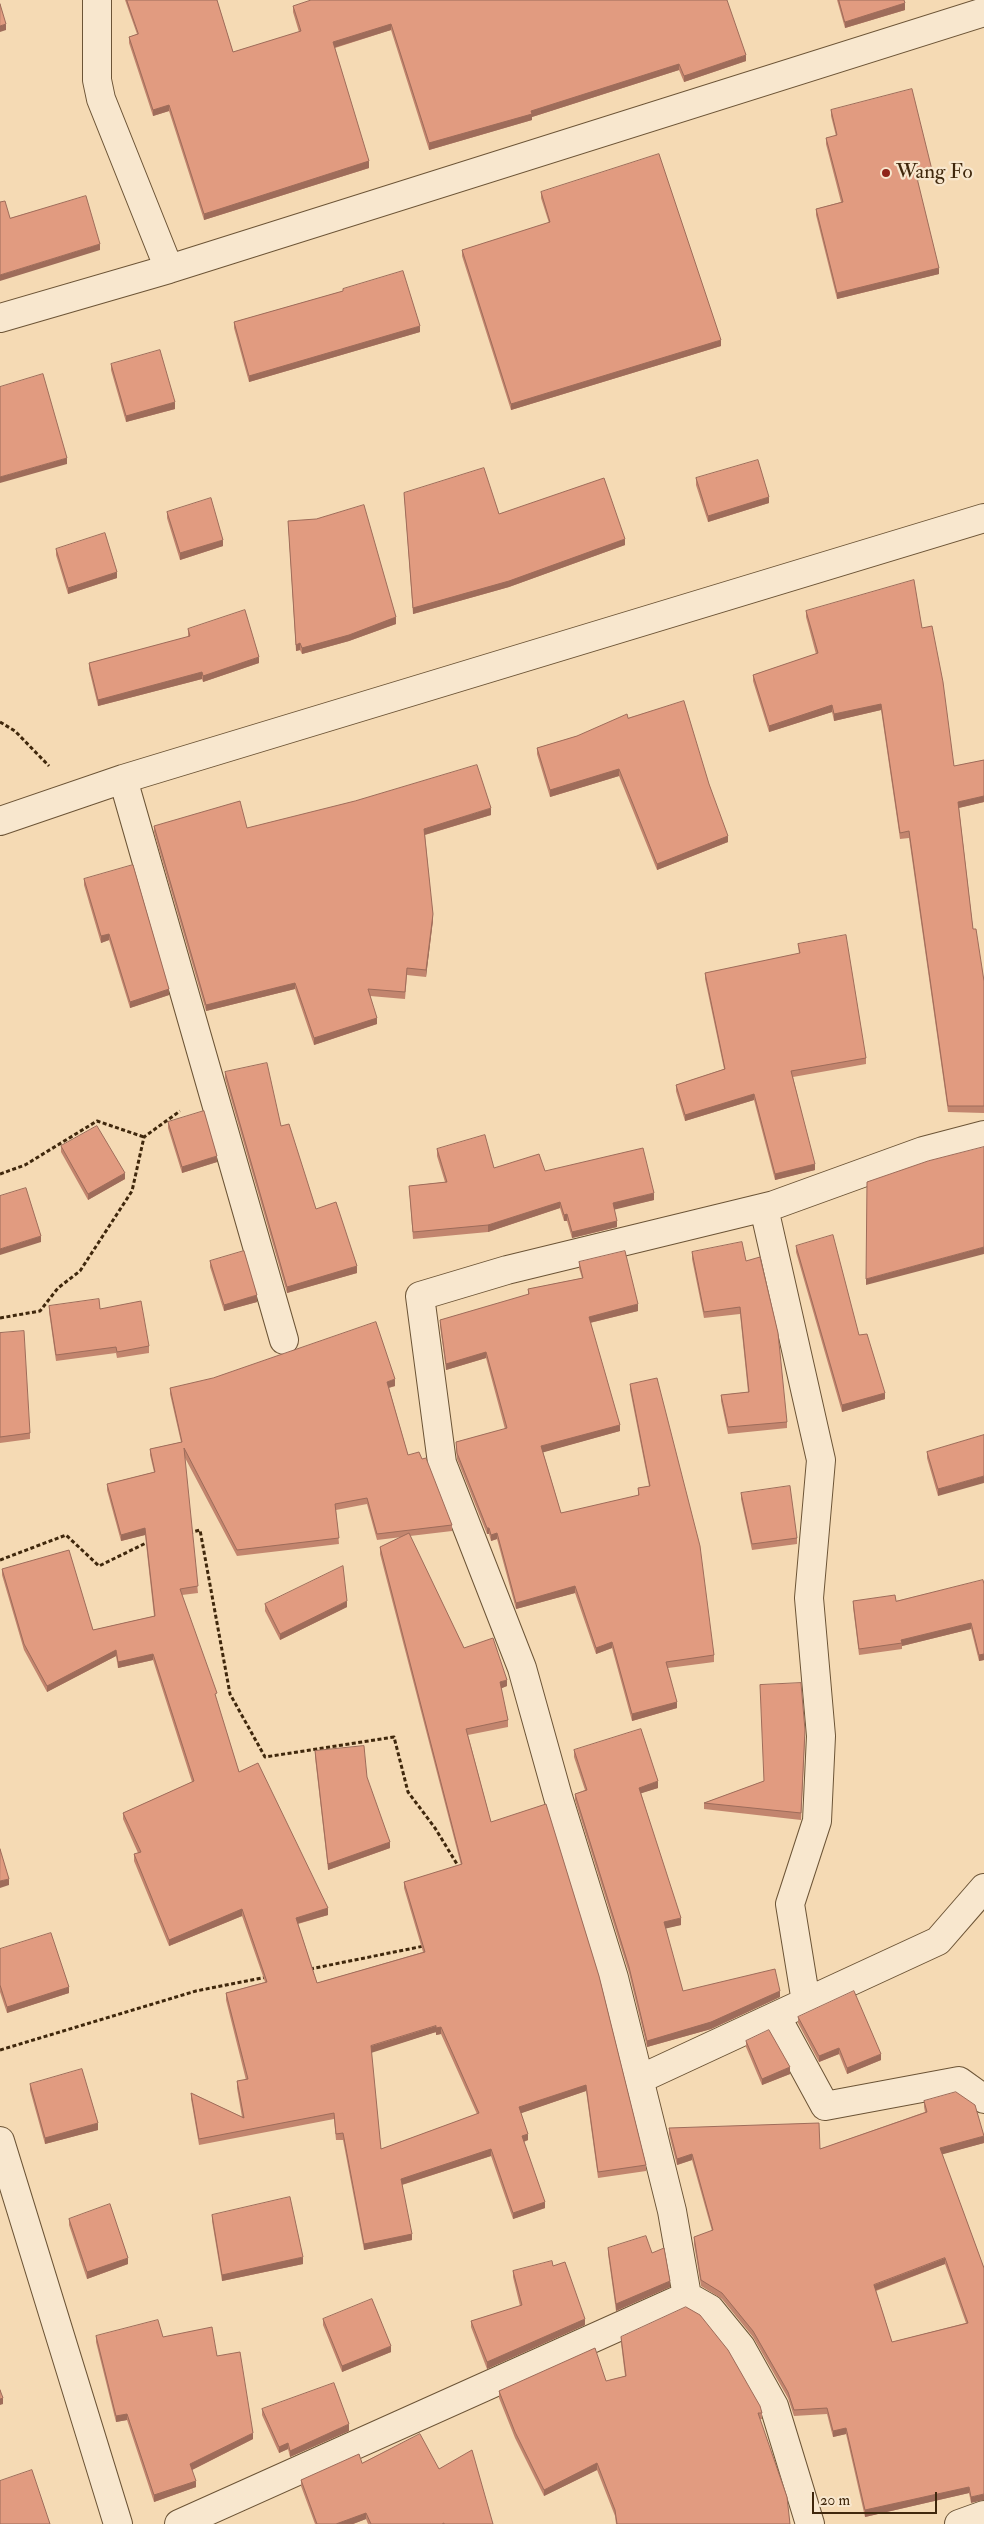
<!DOCTYPE html>
<html>
<head>
<meta charset="utf-8">
<style>
	body { margin:0 }
	#map { position:relative; width:984px; height:2524px; overflow:hidden; background:#f5dab4; font-family:"IM FELL Double Pica",serif }
	canvas { display:block }
	.scale { position:absolute; left:812px; top:2492px; width:125px; height:22px; box-sizing:border-box; border:2px solid #3f270c; border-top:0; padding-left:6px; font-size:15px; line-height:18px; white-space:nowrap; color:#3f270c; -webkit-text-stroke:4px #f8e7ce; paint-order:stroke }
</style>
</head>
<body>
<div id="map">
<canvas width="984" height="2524"></canvas>
<div class="scale">20 m</div>
</div>
<script>
const context = document.querySelector('canvas').getContext('2d');
context.lineJoin = 'round';
function stroke(path, color, width, dash) { context.strokeStyle = color; context.lineWidth = width; context.lineCap = dash ? 'butt' : 'round'; context.setLineDash(dash || []); context.stroke(path); }
function paint(path, color) { context.fillStyle = color; context.fill(path, 'evenodd'); }
function write(font, color, halo, rows, align = 'center') {
  context.font = font + ' "IM FELL Double Pica",serif'; context.lineWidth = 4.5; context.setLineDash([]); context.textBaseline = 'middle'; context.strokeStyle = halo; context.fillStyle = color; for (const [text, x, y, turn = 0] of rows) {
    context.save(); context.translate(x, y); context.rotate((+turn || 0) * Math.PI / 180); context.textAlign = isNaN(turn) ? turn : align; if (halo) context.strokeText(text, 0, 0); context.fillText(text, 0, 0); context.restore();
  }
}
const path = new Path2D(`
	M 0,722 L 15,731 L 49,766
	M 0,1174 L 25,1165 L 97,1121 L 144,1137
	M 0,1318 L 40,1311 L 58,1288 L 80,1271 L 132,1191 L 144,1137 L 180,1111
	M 189,1533 L 200,1530 L 230,1694 L 265,1757 L 394,1737 L 408,1792 L 435,1828 L 460,1869
	M 0,1560 L 66,1535 L 99,1566 L 148,1542
	M 310,1969 L 424,1946
	M 0,2050 L 196,1991 L 267,1977`);
const street = new Path2D(`
	M 97,0 L 97,80 L 101,99 L 169,269
	M 0,318 L 169,269 L 984,12
	M 123,779 L 284,1340
	M 0,821 L 123,779 L 984,518
	M 806,2002 L 938,1941 L 984,1888
	M 776,2016 L 825,2106 L 959,2081 L 984,2099
	M 640,2079 L 806,2002 L 790,1904 L 817,1821 L 821,1736 L 809,1598 L 821,1460 L 764,1208
	M 0,2141 L 118,2524
	M 687,2296 L 710,2309 L 741,2347 L 774,2406 L 810,2524
	M 179,2524 L 687,2296 L 672,2211 L 614,1978 L 558,1797 L 522,1668 L 442,1463 L 420,1296 L 507,1270 L 774,1205 L 923,1151 L 984,1135
	M 959,2524 L 984,2515`);
const wall = new Path2D(`
	M 125,0 L 217,0 L 233,52 L 299,32 L 293,12 L 293,6 L 746,61 L 684,82 L 679,70 L 532,117 L 532,120 L 429,150 L 391,30 L 335,48 L 369,168 L 204,220 L 169,111 L 153,116 L 129,43 L 129,37 L 137,34 Z
	M 837,0 L 904,0 L 905,10 L 845,28 Z
	M 831,110 L 932,177 L 917,180 L 939,274 L 837,299 L 816,215 L 816,209 L 841,202 L 826,144 L 826,138 L 836,136 L 831,116 Z
	M 541,192 L 721,346 L 511,410 L 462,256 L 462,250 L 549,223 L 541,198 Z
	M 343,289 L 420,332 L 249,382 L 234,328 L 234,322 L 343,291 Z
	M 111,364 L 175,409 L 126,422 L 111,370 Z
	M 696,478 L 769,503 L 708,522 L 696,485 Z
	M 404,493 L 499,514 L 625,545 L 509,587 L 413,614 Z
	M 167,512 L 223,546 L 180,560 L 167,518 Z
	M 288,521 L 396,624 L 349,641 L 302,654 L 300,650 L 296,651 Z
	M 56,549 L 117,578 L 68,594 L 56,555 Z
	M 806,611 L 922,628 L 954,766 L 984,760 L 984,802 L 959,808 L 973,929 L 984,981 L 984,1113 L 948,1112 L 909,838 L 900,839 L 881,710 L 834,721 L 832,712 L 769,732 L 753,681 L 753,675 L 816,654 L 806,617 Z
	M 188,629 L 259,663 L 203,682 L 202,679 L 98,706 L 89,669 L 89,663 L 188,637 Z
	M 628,718 L 709,784 L 728,842 L 657,870 L 619,776 L 550,797 L 537,754 L 537,748 L 577,736 Z
	M 491,815 L 425,835 L 433,920 L 426,977 L 407,975 L 405,999 L 370,996 L 377,1024 L 314,1045 L 295,989 L 206,1011 L 154,832 L 154,826 L 247,828 Z
	M 84,879 L 169,995 L 130,1008 L 109,940 L 101,943 L 84,885 Z
	M 798,944 L 866,1058 L 866,1064 L 793,1077 L 815,1170 L 775,1180 L 754,1100 L 685,1121 L 676,1091 L 676,1085 L 724,1069 L 705,979 L 705,973 L 799,954 Z
	M 225,1072 L 281,1126 L 316,1209 L 357,1273 L 287,1293 L 225,1078 Z
	M 168,1122 L 217,1162 L 182,1173 L 168,1128 Z
	M 61,1146 L 125,1179 L 88,1200 L 61,1152 Z
	M 437,1149 L 494,1168 L 545,1171 L 654,1200 L 614,1209 L 617,1227 L 572,1238 L 567,1221 L 564,1221 L 560,1208 L 488,1232 L 413,1239 L 409,1186 L 445,1182 L 437,1156 Z
	M 796,1246 L 859,1335 L 885,1399 L 842,1412 L 796,1252 Z
	M 692,1252 L 746,1261 L 787,1422 L 787,1428 L 728,1434 L 721,1401 L 721,1395 L 748,1392 L 740,1314 L 704,1318 L 692,1259 Z
	M 210,1261 L 257,1302 L 224,1311 L 210,1267 Z
	M 579,1262 L 638,1311 L 590,1323 L 620,1431 L 543,1452 L 561,1513 L 638,1496 L 638,1488 L 649,1486 L 630,1390 L 630,1384 L 714,1655 L 714,1662 L 668,1668 L 677,1708 L 632,1721 L 612,1648 L 596,1654 L 575,1593 L 516,1609 L 497,1539 L 491,1541 L 489,1534 L 487,1534 L 457,1459 L 456,1448 L 456,1442 L 505,1429 L 486,1358 L 446,1370 L 440,1326 L 440,1320 L 528,1295 L 528,1289 L 582,1278 L 579,1268 Z
	M 49,1306 L 100,1309 L 149,1346 L 149,1353 L 117,1358 L 116,1353 L 56,1361 L 49,1312 Z
	M 0,1333 L 30,1433 L 30,1439 L 0,1443 Z
	M 395,1386 L 389,1388 L 408,1455 L 422,1459 L 452,1525 L 452,1531 L 410,1536 L 464,1648 L 507,1686 L 501,1688 L 508,1720 L 508,1727 L 468,1735 L 491,1822 L 646,2165 L 646,2171 L 598,2178 L 586,2091 L 521,2113 L 528,2140 L 524,2142 L 545,2208 L 513,2219 L 491,2156 L 402,2185 L 412,2240 L 364,2250 L 343,2140 L 336,2140 L 334,2119 L 199,2145 L 191,2099 L 191,2093 L 242,2117 L 237,2088 L 237,2081 L 246,2080 L 226,2000 L 226,1993 L 265,1982 L 242,1916 L 169,1946 L 134,1861 L 134,1854 L 138,1853 L 123,1819 L 123,1813 L 192,1782 L 153,1660 L 118,1668 L 116,1656 L 47,1692 L 24,1650 L 2,1575 L 2,1569 L 93,1630 L 154,1616 L 145,1535 L 121,1541 L 107,1490 L 107,1484 L 154,1472 L 150,1455 L 150,1449 L 181,1442 L 170,1394 L 170,1388 ZM 184,1456 L 237,1556 L 339,1544 L 336,1510 L 367,1504 L 377,1540 L 402,1537 L 380,1547 L 380,1554 L 461,1865 L 404,1882 L 404,1888 L 423,1952 L 317,1983 L 298,1924 L 328,1915 L 239,1772 L 216,1700 L 182,1595 L 198,1593 ZM 436,2032 L 436,2035 L 441,2034 L 477,2114 L 381,2149 L 371,2052 Z
	M 984,1435 L 938,1496 L 927,1458 L 927,1452 Z
	M 741,1493 L 797,1538 L 797,1544 L 752,1550 L 741,1499 Z
	M 984,1585 L 984,1660 L 979,1661 L 971,1629 L 902,1646 L 902,1649 L 859,1655 L 853,1607 L 853,1601 L 896,1601 Z
	M 265,1604 L 347,1607 L 280,1640 L 265,1611 Z
	M 805,1736 L 801,1820 L 704,1809 L 704,1803 L 764,1781 Z
	M 574,1750 L 658,1788 L 641,1793 L 681,1925 L 665,1928 L 683,1991 L 780,1997 L 711,2029 L 647,2047 L 629,1973 L 575,1800 L 575,1794 L 585,1790 L 574,1757 Z
	M 315,1751 L 390,1848 L 328,1870 L 315,1757 Z
	M 0,1949 L 69,1993 L 7,2013 L 0,1992 Z
	M 798,2017 L 881,2060 L 847,2074 L 839,2054 L 819,2062 L 798,2023 Z
	M 746,2041 L 790,2074 L 762,2085 L 746,2047 Z
	M 30,2084 L 98,2130 L 45,2144 L 30,2090 Z
	M 924,2101 L 984,2143 L 942,2154 L 984,2268 L 971,2503 L 969,2493 L 865,2517 L 846,2434 L 833,2437 L 827,2414 L 794,2416 L 788,2398 L 753,2337 L 722,2299 L 701,2286 L 694,2244 L 694,2237 L 712,2231 L 692,2160 L 677,2165 L 669,2134 L 669,2128 L 820,2149 L 925,2112 L 924,2107 ZM 945,2264 L 966,2323 L 892,2342 L 876,2291 Z
	M 212,2215 L 303,2264 L 222,2281 L 212,2221 Z
	M 69,2219 L 128,2264 L 87,2279 L 69,2225 Z
	M 608,2248 L 652,2253 L 670,2287 L 616,2311 L 608,2254 Z
	M 553,2266 L 585,2325 L 487,2369 L 471,2327 L 471,2321 L 520,2306 L 513,2277 L 513,2271 Z
	M 323,2319 L 391,2352 L 342,2372 L 323,2325 Z
	M 96,2336 L 217,2356 L 253,2439 L 192,2470 L 196,2487 L 154,2502 L 127,2420 L 116,2422 L 96,2342 Z
	M 621,2337 L 762,2413 L 762,2419 L 760,2419 L 790,2524 L 616,2524 L 615,2516 L 597,2470 L 544,2496 L 515,2438 L 499,2398 L 499,2391 L 606,2381 L 625,2376 L 621,2343 Z
	M 262,2409 L 349,2431 L 290,2457 L 288,2449 L 279,2453 L 262,2415 Z
	M 362,2463 L 439,2469 L 493,2524 L 368,2524 L 366,2519 L 353,2524 L 315,2524 L 301,2486 L 301,2480 Z`);
const shadedWall = new Path2D(`
	M 905,3 L 905,10 L 845,28 L 845,22 Z
	M 6,24 L 6,30 L 0,32 L 0,26 Z
	M 391,24 L 391,30 L 333,48 L 333,42 Z
	M 746,55 L 746,61 L 684,82 L 684,76 Z
	M 679,64 L 679,70 L 532,117 L 532,120 L 429,150 L 429,143 Z
	M 169,105 L 169,111 L 153,116 L 153,110 Z
	M 369,161 L 369,168 L 204,220 L 204,214 Z
	M 932,170 L 932,177 L 916,181 L 916,174 Z
	M 100,244 L 100,250 L 0,281 L 0,275 Z
	M 939,268 L 939,274 L 837,299 L 837,293 Z
	M 420,326 L 420,332 L 249,382 L 249,376 Z
	M 721,340 L 721,346 L 511,410 L 511,404 Z
	M 175,402 L 175,409 L 126,422 L 126,416 Z
	M 67,458 L 67,464 L 0,483 L 0,477 Z
	M 769,497 L 769,503 L 708,522 L 708,516 Z
	M 625,539 L 625,545 L 509,587 L 413,614 L 413,608 Z
	M 223,540 L 223,546 L 180,560 L 180,553 Z
	M 117,572 L 117,578 L 68,594 L 68,588 Z
	M 396,617 L 396,624 L 349,641 L 302,654 L 302,648 Z
	M 300,643 L 300,650 L 296,651 L 296,645 Z
	M 259,657 L 259,663 L 203,682 L 203,676 Z
	M 202,672 L 202,679 L 98,706 L 98,700 Z
	M 881,704 L 881,710 L 834,721 L 834,714 Z
	M 832,705 L 832,712 L 769,732 L 769,726 Z
	M 619,769 L 619,776 L 550,797 L 550,790 Z
	M 984,796 L 984,802 L 958,808 L 958,802 Z
	M 491,808 L 491,815 L 424,835 L 424,829 Z
	M 728,836 L 728,842 L 657,870 L 657,864 Z
	M 433,914 L 433,920 L 426,977 L 426,970 Z
	M 109,934 L 109,940 L 101,943 L 101,936 Z
	M 295,983 L 295,989 L 206,1011 L 206,1005 Z
	M 169,989 L 169,995 L 130,1008 L 130,1002 Z
	M 377,1018 L 377,1024 L 314,1045 L 314,1038 Z
	M 754,1094 L 754,1100 L 685,1121 L 685,1115 Z
	M 217,1156 L 217,1162 L 182,1173 L 182,1167 Z
	M 815,1164 L 815,1170 L 775,1180 L 775,1174 Z
	M 125,1173 L 125,1179 L 88,1200 L 88,1194 Z
	M 654,1193 L 654,1200 L 613,1210 L 613,1203 Z
	M 560,1202 L 560,1208 L 488,1232 L 488,1225 Z
	M 567,1214 L 567,1221 L 564,1221 L 564,1215 Z
	M 617,1221 L 617,1227 L 572,1238 L 572,1232 Z
	M 41,1236 L 41,1242 L 0,1255 L 0,1249 Z
	M 984,1247 L 984,1254 L 866,1285 L 866,1279 Z
	M 357,1266 L 357,1273 L 287,1293 L 287,1287 Z
	M 257,1295 L 257,1302 L 224,1311 L 224,1305 Z
	M 638,1304 L 638,1311 L 589,1323 L 589,1317 Z
	M 486,1352 L 486,1358 L 446,1370 L 446,1364 Z
	M 395,1379 L 395,1386 L 387,1388 L 387,1382 Z
	M 885,1393 L 885,1399 L 842,1412 L 842,1405 Z
	M 620,1425 L 620,1431 L 541,1453 L 541,1446 Z
	M 984,1476 L 984,1483 L 938,1496 L 938,1489 Z
	M 145,1528 L 145,1535 L 121,1541 L 121,1535 Z
	M 487,1528 L 489,1528 L 489,1534 L 487,1534 Z
	M 497,1533 L 497,1539 L 491,1541 L 491,1535 Z
	M 575,1586 L 575,1593 L 516,1609 L 516,1603 Z
	M 347,1601 L 347,1607 L 280,1640 L 280,1634 Z
	M 971,1623 L 971,1629 L 902,1646 L 901,1640 Z
	M 612,1642 L 612,1648 L 596,1654 L 596,1648 Z
	M 116,1650 L 116,1656 L 47,1692 L 47,1686 Z
	M 153,1654 L 153,1660 L 118,1668 L 118,1662 Z
	M 984,1654 L 984,1660 L 979,1661 L 979,1655 Z
	M 507,1680 L 507,1686 L 500,1689 L 500,1682 Z
	M 677,1702 L 677,1708 L 632,1721 L 632,1714 Z
	M 658,1781 L 658,1788 L 639,1794 L 639,1788 Z
	M 390,1842 L 390,1848 L 328,1870 L 328,1864 Z
	M 9,1879 L 9,1885 L 0,1888 L 0,1881 Z
	M 328,1908 L 328,1915 L 296,1924 L 296,1918 Z
	M 242,1909 L 242,1916 L 169,1946 L 169,1940 Z
	M 681,1918 L 681,1925 L 664,1929 L 664,1922 Z
	M 69,1987 L 69,1993 L 7,2013 L 7,2007 Z
	M 780,1991 L 780,1997 L 711,2029 L 647,2047 L 647,2041 Z
	M 436,2026 L 436,2032 L 371,2053 L 371,2046 Z
	M 441,2027 L 441,2034 L 436,2035 L 436,2028 Z
	M 839,2048 L 839,2054 L 819,2062 L 819,2056 Z
	M 881,2054 L 881,2060 L 847,2074 L 847,2068 Z
	M 790,2067 L 790,2074 L 762,2085 L 762,2079 Z
	M 586,2085 L 586,2091 L 519,2114 L 519,2107 Z
	M 98,2123 L 98,2130 L 45,2144 L 45,2138 Z
	M 528,2134 L 528,2140 L 522,2142 L 522,2136 Z
	M 984,2136 L 984,2143 L 940,2155 L 940,2148 Z
	M 491,2149 L 491,2156 L 401,2185 L 401,2179 Z
	M 692,2154 L 692,2160 L 677,2165 L 677,2159 Z
	M 545,2202 L 545,2208 L 513,2219 L 513,2213 Z
	M 412,2234 L 412,2240 L 364,2250 L 364,2244 Z
	M 303,2257 L 303,2264 L 222,2281 L 222,2275 Z
	M 128,2258 L 128,2264 L 87,2279 L 87,2272 Z
	M 945,2258 L 945,2264 L 874,2291 L 874,2285 Z
	M 670,2281 L 670,2287 L 616,2311 L 616,2304 Z
	M 585,2319 L 585,2325 L 487,2369 L 487,2362 Z
	M 391,2346 L 391,2352 L 342,2372 L 342,2366 Z
	M 3,2398 L 3,2404 L 0,2405 L 0,2399 Z
	M 127,2414 L 127,2420 L 116,2422 L 116,2416 Z
	M 349,2424 L 349,2431 L 290,2457 L 290,2451 Z
	M 846,2428 L 846,2434 L 833,2437 L 833,2431 Z
	M 253,2433 L 253,2439 L 190,2471 L 190,2464 Z
	M 288,2443 L 288,2449 L 279,2453 L 279,2447 Z
	M 597,2463 L 597,2470 L 544,2496 L 544,2490 Z
	M 196,2481 L 196,2487 L 154,2502 L 154,2495 Z
	M 969,2487 L 969,2493 L 865,2517 L 865,2510 Z
	M 984,2494 L 984,2500 L 971,2503 L 971,2497 Z
	M 366,2513 L 366,2519 L 353,2524 L 336,2524 Z`);
const building = new Path2D(`
	M 127,0 L 217,0 L 233,52 L 301,31 L 293,6 L 311,0 L 727,0 L 746,55 L 684,76 L 679,64 L 531,111 L 532,114 L 429,143 L 391,24 L 333,42 L 369,161 L 204,214 L 169,105 L 153,110 L 129,37 L 138,34 Z
	M 839,0 L 904,0 L 905,3 L 845,22 Z
	M 0,4 L 6,24 L 0,26 Z
	M 912,89 L 932,170 L 916,174 L 939,268 L 837,293 L 816,209 L 843,202 L 826,138 L 837,135 L 831,110 Z
	M 659,154 L 721,340 L 511,404 L 462,250 L 550,222 L 541,192 Z
	M 86,196 L 100,244 L 0,275 L 0,202 L 5,201 L 10,218 Z
	M 403,271 L 420,326 L 249,376 L 234,322 L 343,291 L 343,289 Z
	M 160,350 L 175,402 L 126,416 L 111,364 Z
	M 43,374 L 67,458 L 0,477 L 0,387 Z
	M 758,460 L 769,497 L 708,516 L 696,478 Z
	M 484,468 L 499,514 L 604,478 L 625,539 L 509,581 L 413,608 L 404,493 Z
	M 211,498 L 223,540 L 180,553 L 167,512 Z
	M 364,505 L 396,617 L 349,635 L 302,648 L 300,643 L 296,645 L 288,521 L 316,519 Z
	M 105,533 L 117,572 L 68,588 L 56,549 Z
	M 914,580 L 922,628 L 932,626 L 943,682 L 954,766 L 984,760 L 984,796 L 958,802 L 973,929 L 976,929 L 984,981 L 984,1106 L 948,1106 L 909,831 L 900,833 L 881,704 L 834,714 L 832,705 L 769,726 L 753,675 L 818,653 L 806,611 Z
	M 245,610 L 259,657 L 203,676 L 202,672 L 98,700 L 89,663 L 190,636 L 188,629 Z
	M 684,701 L 709,784 L 728,836 L 657,864 L 619,769 L 550,790 L 537,748 L 577,736 L 627,714 L 628,718 Z
	M 477,765 L 491,808 L 424,829 L 433,914 L 426,970 L 407,968 L 405,992 L 368,989 L 377,1018 L 314,1038 L 295,983 L 206,1005 L 154,826 L 240,801 L 247,828 L 355,801 Z
	M 133,865 L 169,989 L 130,1002 L 109,934 L 101,936 L 84,879 Z
	M 846,935 L 866,1058 L 791,1071 L 815,1164 L 775,1174 L 754,1094 L 685,1115 L 676,1085 L 725,1069 L 705,973 L 800,953 L 798,944 Z
	M 267,1063 L 281,1126 L 289,1124 L 316,1209 L 336,1202 L 357,1266 L 287,1287 L 225,1072 Z
	M 204,1111 L 217,1156 L 182,1167 L 168,1122 Z
	M 97,1126 L 125,1173 L 88,1194 L 61,1146 Z
	M 485,1135 L 494,1168 L 539,1154 L 545,1171 L 643,1148 L 654,1193 L 613,1203 L 617,1221 L 572,1232 L 567,1214 L 564,1215 L 560,1202 L 488,1225 L 413,1232 L 409,1186 L 447,1182 L 437,1149 Z
	M 984,1147 L 984,1247 L 866,1279 L 867,1182 L 928,1161 Z
	M 26,1188 L 41,1236 L 0,1249 L 0,1196 Z
	M 833,1235 L 859,1335 L 867,1334 L 885,1393 L 842,1405 L 796,1246 Z
	M 742,1242 L 746,1261 L 760,1257 L 778,1333 L 787,1422 L 728,1427 L 721,1395 L 749,1392 L 740,1307 L 704,1312 L 692,1252 Z
	M 244,1251 L 257,1295 L 224,1305 L 210,1261 Z
	M 625,1251 L 638,1304 L 589,1317 L 620,1425 L 541,1446 L 561,1513 L 639,1495 L 638,1488 L 650,1486 L 630,1384 L 657,1378 L 700,1546 L 714,1655 L 666,1662 L 677,1702 L 632,1714 L 612,1642 L 596,1648 L 575,1586 L 516,1603 L 497,1533 L 491,1535 L 489,1528 L 487,1528 L 457,1453 L 456,1442 L 507,1428 L 486,1352 L 446,1364 L 440,1320 L 529,1294 L 528,1289 L 583,1278 L 579,1262 Z
	M 99,1299 L 100,1309 L 141,1301 L 149,1346 L 117,1352 L 116,1347 L 56,1355 L 49,1306 Z
	M 376,1322 L 395,1379 L 387,1382 L 408,1455 L 419,1452 L 422,1459 L 426,1458 L 452,1525 L 377,1534 L 367,1498 L 335,1504 L 339,1538 L 237,1550 L 184,1448 L 198,1586 L 180,1589 L 217,1693 L 215,1694 L 239,1772 L 258,1763 L 328,1908 L 296,1918 L 317,1983 L 425,1952 L 404,1882 L 462,1864 L 380,1547 L 409,1533 L 464,1648 L 493,1638 L 507,1680 L 500,1682 L 508,1720 L 466,1729 L 491,1822 L 546,1804 L 599,1976 L 646,2165 L 598,2172 L 586,2085 L 519,2107 L 528,2134 L 522,2136 L 545,2202 L 513,2213 L 491,2149 L 401,2179 L 412,2234 L 364,2244 L 343,2133 L 336,2134 L 334,2113 L 199,2139 L 191,2093 L 244,2118 L 237,2081 L 248,2079 L 226,1993 L 267,1982 L 242,1909 L 169,1940 L 134,1854 L 141,1852 L 123,1813 L 194,1781 L 153,1654 L 118,1662 L 116,1650 L 47,1686 L 24,1644 L 2,1569 L 69,1550 L 93,1630 L 155,1616 L 145,1528 L 121,1535 L 107,1484 L 155,1472 L 150,1449 L 182,1442 L 170,1388 L 213,1378 ZM 436,2026 L 436,2028 L 441,2027 L 479,2113 L 381,2149 L 371,2046 Z
	M 24,1331 L 30,1433 L 0,1437 L 0,1333 Z
	M 984,1435 L 984,1476 L 938,1489 L 927,1452 Z
	M 790,1486 L 797,1538 L 752,1544 L 741,1493 Z
	M 343,1566 L 347,1601 L 280,1634 L 265,1604 Z
	M 983,1580 L 984,1584 L 984,1654 L 979,1655 L 971,1623 L 901,1640 L 902,1643 L 859,1649 L 853,1601 L 895,1595 L 896,1601 Z
	M 801,1683 L 805,1730 L 801,1813 L 704,1803 L 764,1781 L 760,1685 Z
	M 641,1729 L 658,1781 L 639,1788 L 681,1918 L 664,1922 L 683,1991 L 775,1969 L 780,1991 L 711,2022 L 647,2041 L 629,1967 L 575,1794 L 587,1790 L 574,1750 Z
	M 364,1746 L 367,1777 L 390,1842 L 328,1864 L 315,1751 Z
	M 0,1849 L 9,1879 L 0,1881 Z
	M 51,1933 L 69,1987 L 7,2007 L 0,1985 L 0,1949 Z
	M 854,1991 L 881,2054 L 847,2068 L 839,2048 L 819,2056 L 798,2017 Z
	M 769,2030 L 790,2067 L 762,2079 L 746,2041 Z
	M 82,2069 L 98,2123 L 45,2138 L 30,2084 Z
	M 956,2092 L 975,2105 L 984,2136 L 940,2148 L 984,2268 L 984,2494 L 971,2497 L 969,2487 L 865,2510 L 846,2428 L 833,2431 L 827,2408 L 794,2410 L 788,2392 L 753,2331 L 722,2293 L 701,2280 L 694,2237 L 713,2230 L 692,2154 L 677,2159 L 669,2128 L 819,2123 L 820,2149 L 927,2112 L 924,2101 ZM 945,2258 L 968,2323 L 892,2342 L 874,2285 Z
	M 290,2197 L 303,2257 L 222,2275 L 212,2215 Z
	M 110,2204 L 128,2258 L 87,2272 L 69,2219 Z
	M 646,2236 L 652,2253 L 664,2248 L 670,2281 L 616,2304 L 608,2248 Z
	M 552,2261 L 553,2266 L 565,2262 L 585,2319 L 487,2362 L 471,2321 L 522,2305 L 513,2271 Z
	M 372,2299 L 391,2346 L 342,2366 L 323,2319 Z
	M 686,2307 L 700,2315 L 728,2350 L 760,2406 L 762,2413 L 758,2413 L 787,2497 L 790,2524 L 617,2524 L 615,2510 L 597,2463 L 544,2490 L 515,2432 L 499,2391 L 595,2348 L 606,2381 L 626,2376 L 621,2337 Z
	M 158,2320 L 163,2337 L 212,2327 L 217,2356 L 240,2352 L 253,2433 L 190,2464 L 196,2481 L 154,2495 L 127,2414 L 116,2416 L 96,2336 Z
	M 334,2383 L 349,2424 L 290,2451 L 288,2443 L 279,2447 L 262,2409 Z
	M 0,2390 L 3,2398 L 0,2399 Z
	M 420,2434 L 439,2469 L 472,2450 L 493,2524 L 444,2524 L 444,2523 L 442,2524 L 371,2524 L 366,2513 L 336,2524 L 317,2524 L 301,2480 L 359,2454 L 362,2463 Z
	M 32,2470 L 50,2524 L 0,2524 L 0,2481 Z`);
const markers = [
	[886,173,5,"#8f2418"]
];
const poiNames = [
	["Wang Fo",896,173]
];
stroke(street, '#6c5436', 30);
stroke(path, '#3f270c', 3, [4, 2.5]);
stroke(street, '#f8e7ce', 28);
paint(wall, '#c2856e');
paint(shadedWall, '#9e6c5a');
paint(building, '#e19b80');
stroke(building, '#9e6c5a', 1);
for (const [x, y, r, color] of markers) { const dot = new Path2D(); dot.arc(x, y, r, 0, 2 * Math.PI); context.fillStyle = color; context.fill(dot); stroke(dot, '#f8e7ce', 2); }
write('21px', '#3f270c', '#f8e7ce', poiNames, 'left');
</script>
</body>
</html>
